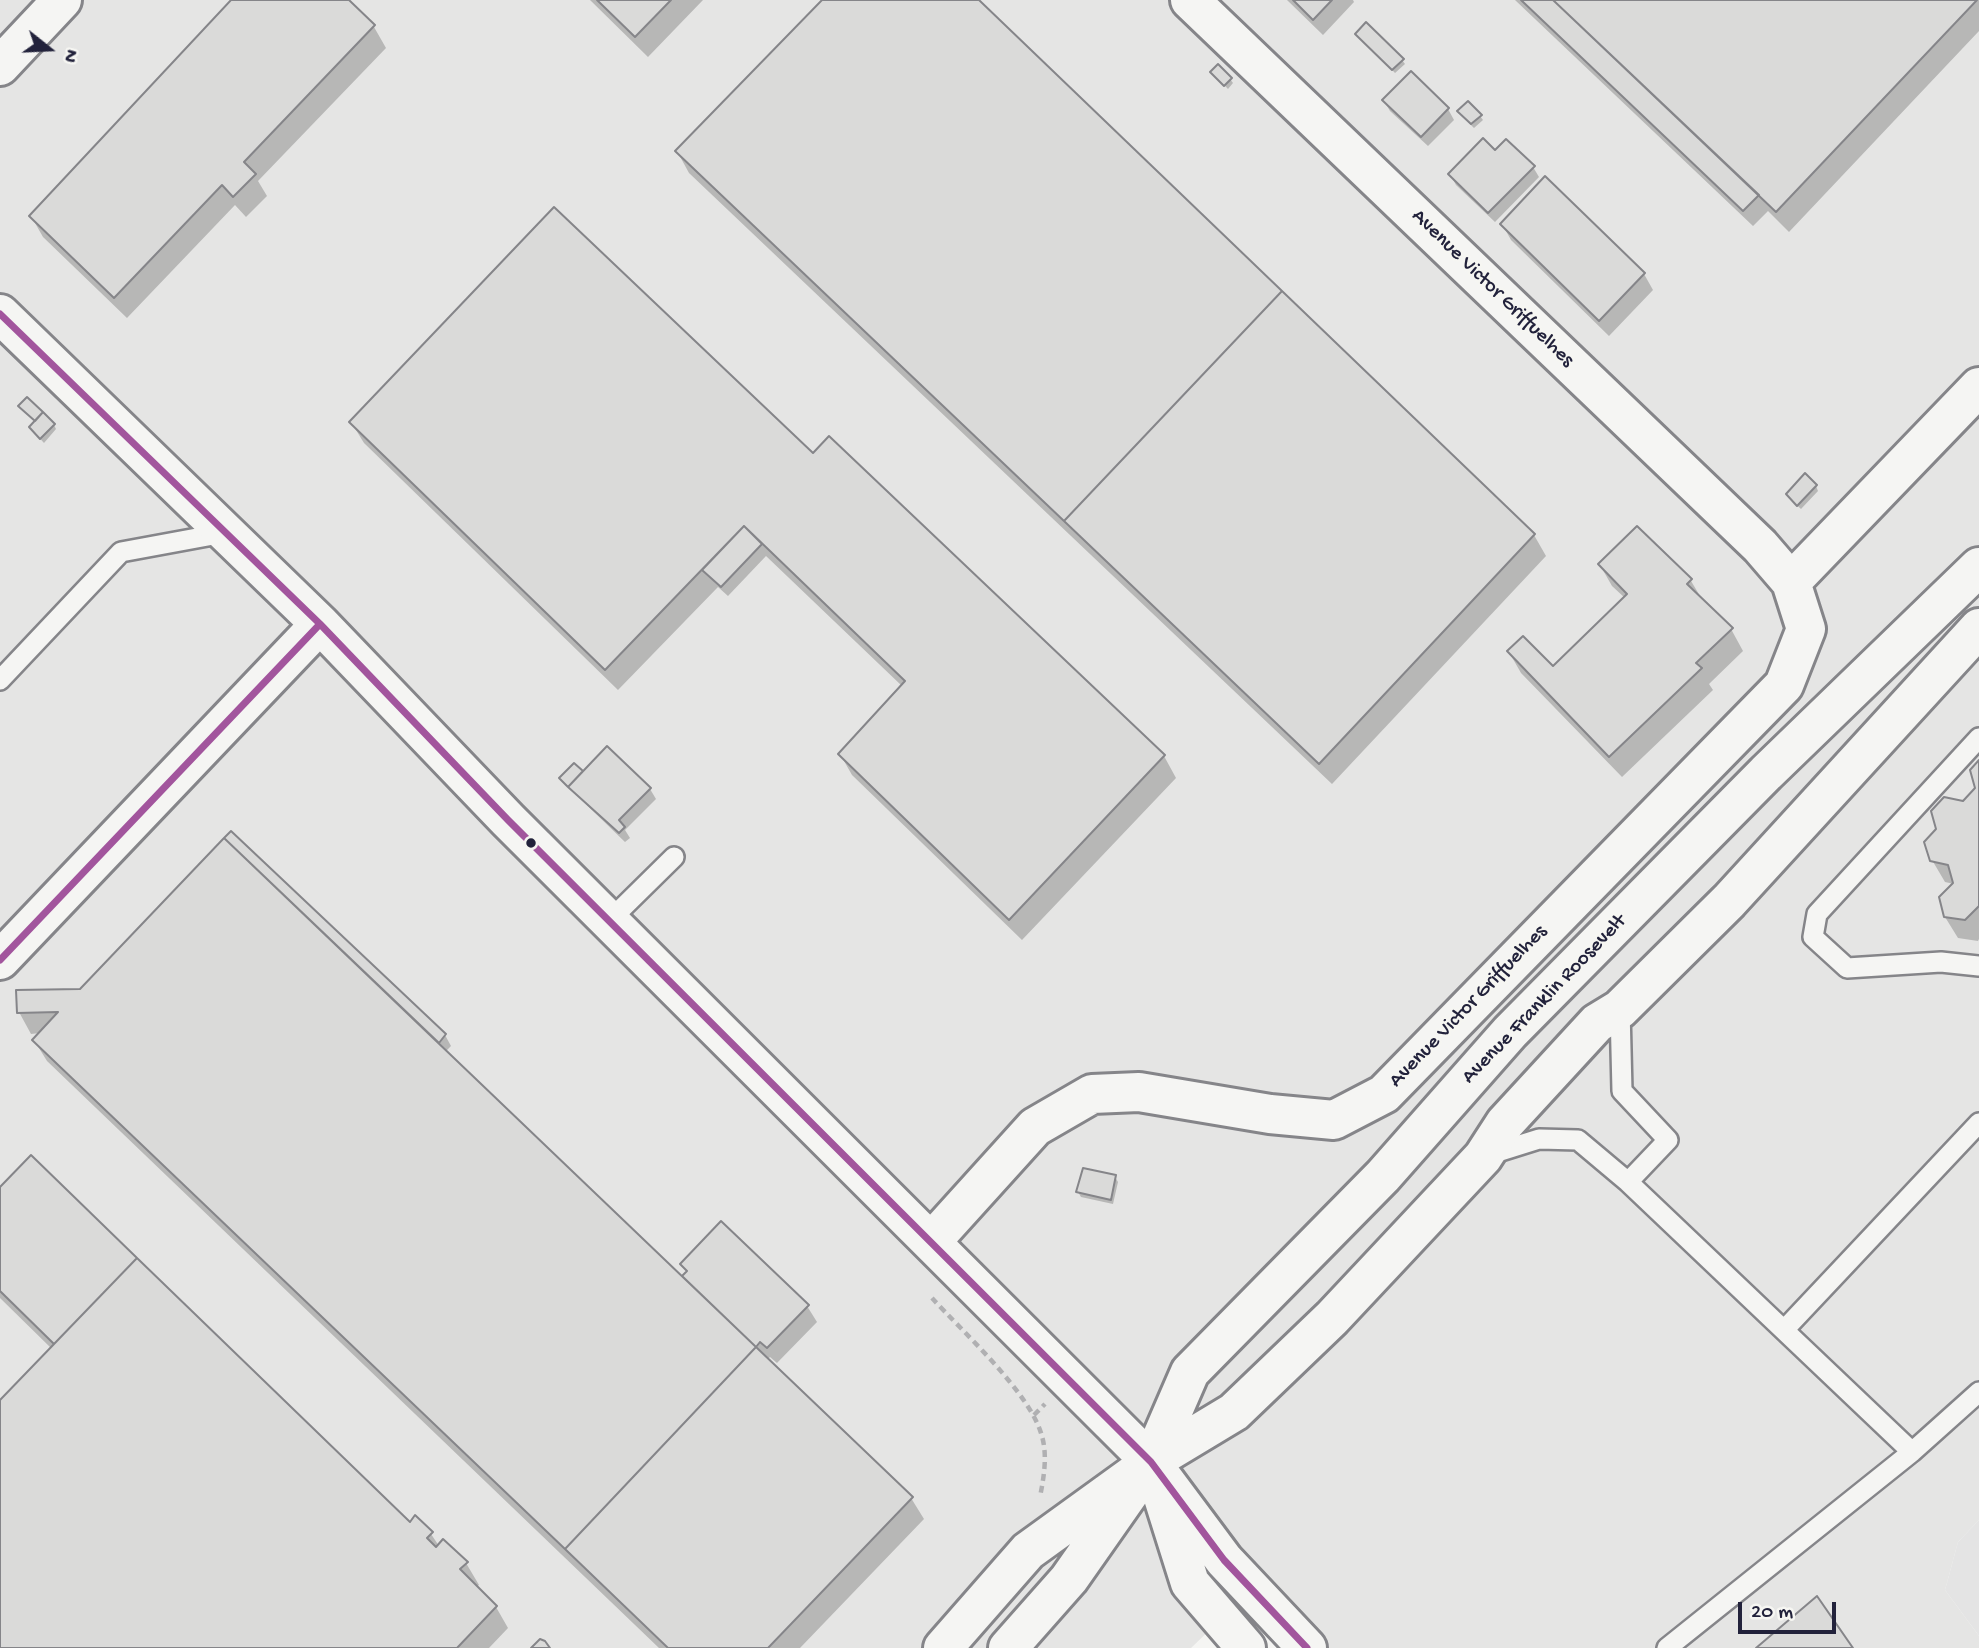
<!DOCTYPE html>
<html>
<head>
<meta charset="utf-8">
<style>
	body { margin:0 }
	#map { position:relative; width:1979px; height:1648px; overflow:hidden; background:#f5f5f3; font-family:"Gochi Hand",sans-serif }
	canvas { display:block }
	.north { position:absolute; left:14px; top:14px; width:70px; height:70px; -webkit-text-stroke:5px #f6f6f2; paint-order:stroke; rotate:108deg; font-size:19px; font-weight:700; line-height:28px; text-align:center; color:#22223b }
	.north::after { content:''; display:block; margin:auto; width:24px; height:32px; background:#22223b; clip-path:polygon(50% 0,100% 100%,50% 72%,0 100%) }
	.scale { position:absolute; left:1738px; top:1602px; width:98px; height:32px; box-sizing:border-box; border:4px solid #22223b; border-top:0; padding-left:9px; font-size:21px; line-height:24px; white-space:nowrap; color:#22223b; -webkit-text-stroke:5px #f6f6f2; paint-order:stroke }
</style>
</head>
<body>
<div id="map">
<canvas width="1979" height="1648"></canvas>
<div class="north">N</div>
<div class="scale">20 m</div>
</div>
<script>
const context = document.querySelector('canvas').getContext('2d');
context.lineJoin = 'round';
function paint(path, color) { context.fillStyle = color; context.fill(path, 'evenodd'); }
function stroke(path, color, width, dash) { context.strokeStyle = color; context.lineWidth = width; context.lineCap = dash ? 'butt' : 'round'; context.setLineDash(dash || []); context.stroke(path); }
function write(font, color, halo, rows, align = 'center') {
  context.font = font + ' "Gochi Hand",sans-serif'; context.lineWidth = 5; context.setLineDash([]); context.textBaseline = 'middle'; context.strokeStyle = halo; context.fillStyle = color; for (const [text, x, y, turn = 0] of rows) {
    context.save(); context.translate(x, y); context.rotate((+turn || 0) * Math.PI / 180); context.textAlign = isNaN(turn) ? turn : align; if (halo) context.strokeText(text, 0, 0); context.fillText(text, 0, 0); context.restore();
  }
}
const built = new Path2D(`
	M 0,0 L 1979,0 L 1979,1520 L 1958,1542 L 1945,1590 L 1979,1636 L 1979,1648 L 1287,1648 L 1245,1596 L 1191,1648 L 0,1648 Z`);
const green = new Path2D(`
	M 1979,1520 L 1979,1636 L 1945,1590 L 1958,1542 Z`);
const shadow = new Path2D(`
	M 233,0 L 346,0 L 374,27 L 386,48 L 258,181 L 267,196 L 246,217 L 235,205 L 127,318 L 43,237 L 31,216 Z
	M 590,0 L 703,0 L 648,57 Z
	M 824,0 L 977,0 L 1534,535 L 1546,556 L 1332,784 L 689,173 L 677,151 Z
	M 1287,0 L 1353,0 L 1354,2 L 1323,35 Z
	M 1515,0 L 1979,0 L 1979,31 L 1789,232 L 1768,211 L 1753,226 Z
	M 1357,34 L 1402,60 L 1405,64 L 1395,73 Z
	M 1213,73 L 1230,79 L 1233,83 L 1228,89 Z
	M 1411,74 L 1448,109 L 1454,120 L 1428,146 L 1390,111 L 1384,101 Z
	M 1462,116 L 1480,116 L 1483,120 L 1474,128 Z
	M 1495,152 L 1533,167 L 1539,177 L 1495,222 L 1456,185 L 1450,174 Z
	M 1545,179 L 1644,274 L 1653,290 L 1609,336 L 1511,240 L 1502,224 Z
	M 20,406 L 54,425 L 56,429 L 44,443 L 34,432 L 36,422 Z
	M 351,422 L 813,455 L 829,438 L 1164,756 L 1176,778 L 1022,940 L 852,775 L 840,754 L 902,686 L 766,556 L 728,596 L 718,587 L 618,690 L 364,443 Z
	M 1816,486 L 1818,491 L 1801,509 L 1790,499 Z
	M 1637,528 L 1691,581 L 1703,601 L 1731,629 L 1743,651 L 1709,684 L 1713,690 L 1622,777 L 1521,673 L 1509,652 L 1553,668 L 1625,598 L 1612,586 L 1600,565 Z
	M 1979,763 L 1979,939 L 1978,941 L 1958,938 L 1945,917 L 1954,884 L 1945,882 L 1932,860 L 1964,803 L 1977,788 Z
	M 574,765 L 583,773 L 650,789 L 656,799 L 625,830 L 630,838 L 625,842 L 564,783 L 561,779 Z
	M 231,833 L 445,1035 L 451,1046 L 445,1052 L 682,1279 L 688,1273 L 682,1264 L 807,1306 L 817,1322 L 777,1363 L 770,1357 L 767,1360 L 911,1498 L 924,1519 L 800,1648 L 659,1648 L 47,1061 L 34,1040 L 40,1033 L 31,1034 L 19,1012 L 81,991 Z
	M 31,1158 L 410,1525 L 431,1534 L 439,1546 L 443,1541 L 466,1563 L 479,1585 L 476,1587 L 496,1607 L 508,1628 L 489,1648 L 0,1648 L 0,1403 L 52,1349 L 0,1298 L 0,1190 Z
	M 1115,1177 L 1118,1182 L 1113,1204 L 1081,1197 L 1078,1192 Z`);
const building = new Path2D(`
	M 231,0 L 349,0 L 375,25 L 244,162 L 256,174 L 233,197 L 222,185 L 114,298 L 29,216 Z
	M 597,0 L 671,0 L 635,37 Z
	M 822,0 L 979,0 L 1282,291 L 1064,521 L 675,151 Z
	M 1293,0 L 1332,0 L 1313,20 Z
	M 1521,0 L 1553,0 L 1759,195 L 1743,211 Z
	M 1553,0 L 1977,0 L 1776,212 Z
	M 1366,22 L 1404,59 L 1392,70 L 1355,34 Z
	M 1218,64 L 1232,78 L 1224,86 L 1210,72 Z
	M 1411,71 L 1449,108 L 1421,137 L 1382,100 Z
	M 1468,101 L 1482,115 L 1471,124 L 1457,111 Z
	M 1483,138 L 1495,150 L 1506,139 L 1535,166 L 1488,213 L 1448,174 Z
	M 1545,176 L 1645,273 L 1599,321 L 1500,224 Z
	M 554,207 L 813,453 L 829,436 L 1165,755 L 1009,920 L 838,754 L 905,681 L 744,526 L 605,670 L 349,422 Z
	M 1282,291 L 1535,534 L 1319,764 L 1064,521 Z
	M 27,397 L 43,412 L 35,421 L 18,406 Z
	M 43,412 L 55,424 L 40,439 L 29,427 Z
	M 1805,473 L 1817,485 L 1797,506 L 1786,494 Z
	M 744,526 L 762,544 L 721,587 L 702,570 Z
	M 1637,526 L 1692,579 L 1687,584 L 1733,628 L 1696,663 L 1702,668 L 1609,757 L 1507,651 L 1523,636 L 1553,666 L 1627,594 L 1598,564 Z
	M 607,746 L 651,788 L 619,820 L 625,827 L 619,833 L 568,787 Z
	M 1979,760 L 1979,906 L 1965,920 L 1944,917 L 1939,897 L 1953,883 L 1948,865 L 1930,861 L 1924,842 L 1936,829 L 1931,811 L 1944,797 L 1963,801 L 1975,788 L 1970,770 Z
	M 574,763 L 583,771 L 568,787 L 559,778 Z
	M 231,831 L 446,1034 L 439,1043 L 224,838 Z
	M 224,838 L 756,1347 L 565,1549 L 32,1040 L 58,1012 L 17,1013 L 16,990 L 80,989 Z
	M 31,1155 L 137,1258 L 54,1344 L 0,1291 L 0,1187 Z
	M 1083,1168 L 1116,1175 L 1111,1200 L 1076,1192 Z
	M 721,1221 L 809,1305 L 767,1348 L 760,1342 L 756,1347 L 682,1276 L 687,1271 L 680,1264 Z
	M 137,1258 L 410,1522 L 415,1515 L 433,1532 L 427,1538 L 436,1547 L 443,1539 L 468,1562 L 460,1569 L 497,1606 L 457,1648 L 0,1648 L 0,1400 Z
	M 756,1347 L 913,1497 L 768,1648 L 668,1648 L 565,1549 Z
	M 1817,1596 L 1853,1648 L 1756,1648 Z
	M 540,1639 L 545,1641 L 550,1648 L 531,1648 Z`);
const path = new Path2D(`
	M 932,1298 C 963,1332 1028,1391 1041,1433 C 1048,1454 1044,1476 1040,1497
	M 1034,1415 L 1045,1404`);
const service = new Path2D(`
	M 0,680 L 121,552 L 224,533
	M 1979,738 L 1817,914 L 1813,937 L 1847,968 L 1941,962 L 1979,966
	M 609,921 L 674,857
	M 1488,1155 L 1539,1139 L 1578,1140 L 1628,1182 L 1668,1140 L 1622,1091 L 1620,1009
	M 1628,1182 L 1912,1452 L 1667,1648
	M 1784,1330 L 1979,1123
	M 1912,1452 L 1979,1392`);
const minor = new Path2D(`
	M 0,66 L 62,0
	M 0,314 L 320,624 L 508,820 L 1151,1462
	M 1791,582 L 1979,387
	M 0,960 L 320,624
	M 931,1242 L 1035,1127 L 1092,1094 L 1139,1092 L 1270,1114 L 1334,1120 L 1384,1094 L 1784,685 L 1806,629 L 1791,582 L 1760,546 L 1190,0`);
const tertiary = new Path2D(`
	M 1151,1462 L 1224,1560 L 1307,1648
	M 1161,1491 L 1190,1583 L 1246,1648`);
const secondary = new Path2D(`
	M 943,1648 L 1028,1551 L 1151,1462 L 1234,1412 L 1332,1318 L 1483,1157 L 1505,1123 L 1597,1023 L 1620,1009 L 1729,901 L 1979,628
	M 1008,1648 L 1069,1579 L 1151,1462 L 1190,1372 L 1383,1176 L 1510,1032 L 1766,773 L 1979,567`);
const bus1 = new Path2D(`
	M 0,314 L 320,624 L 508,820 L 1151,1462 L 1224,1560 L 1307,1648
	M 0,960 L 320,624`);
const markers = [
	[531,843,6,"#22223b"]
];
const streetNames = [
	["Avenue Victor Griffuelhes",1492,289,44],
	["Avenue Franklin Roosevelt",1545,1000,-46],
	["Avenue Victor Griffuelhes",1469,1007,-46]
];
paint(built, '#e5e5e4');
paint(green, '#e4e4e4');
paint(shadow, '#0003');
paint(building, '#dadad9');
stroke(building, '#858589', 2);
stroke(service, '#858589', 24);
stroke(minor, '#858589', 44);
stroke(tertiary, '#858589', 44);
stroke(secondary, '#858589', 44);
stroke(path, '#b0b0b2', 4.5, [7, 5]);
stroke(service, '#f5f5f3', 19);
stroke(minor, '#f5f5f3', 38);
stroke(tertiary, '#f5f5f3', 38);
stroke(secondary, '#f5f5f3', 38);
stroke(bus1, '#a2559d', 7);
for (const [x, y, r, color] of markers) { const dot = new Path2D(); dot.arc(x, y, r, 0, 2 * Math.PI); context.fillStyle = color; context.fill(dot); stroke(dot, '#f6f6f2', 2.5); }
write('21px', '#22223b', '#f6f6f2', streetNames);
</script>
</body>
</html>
